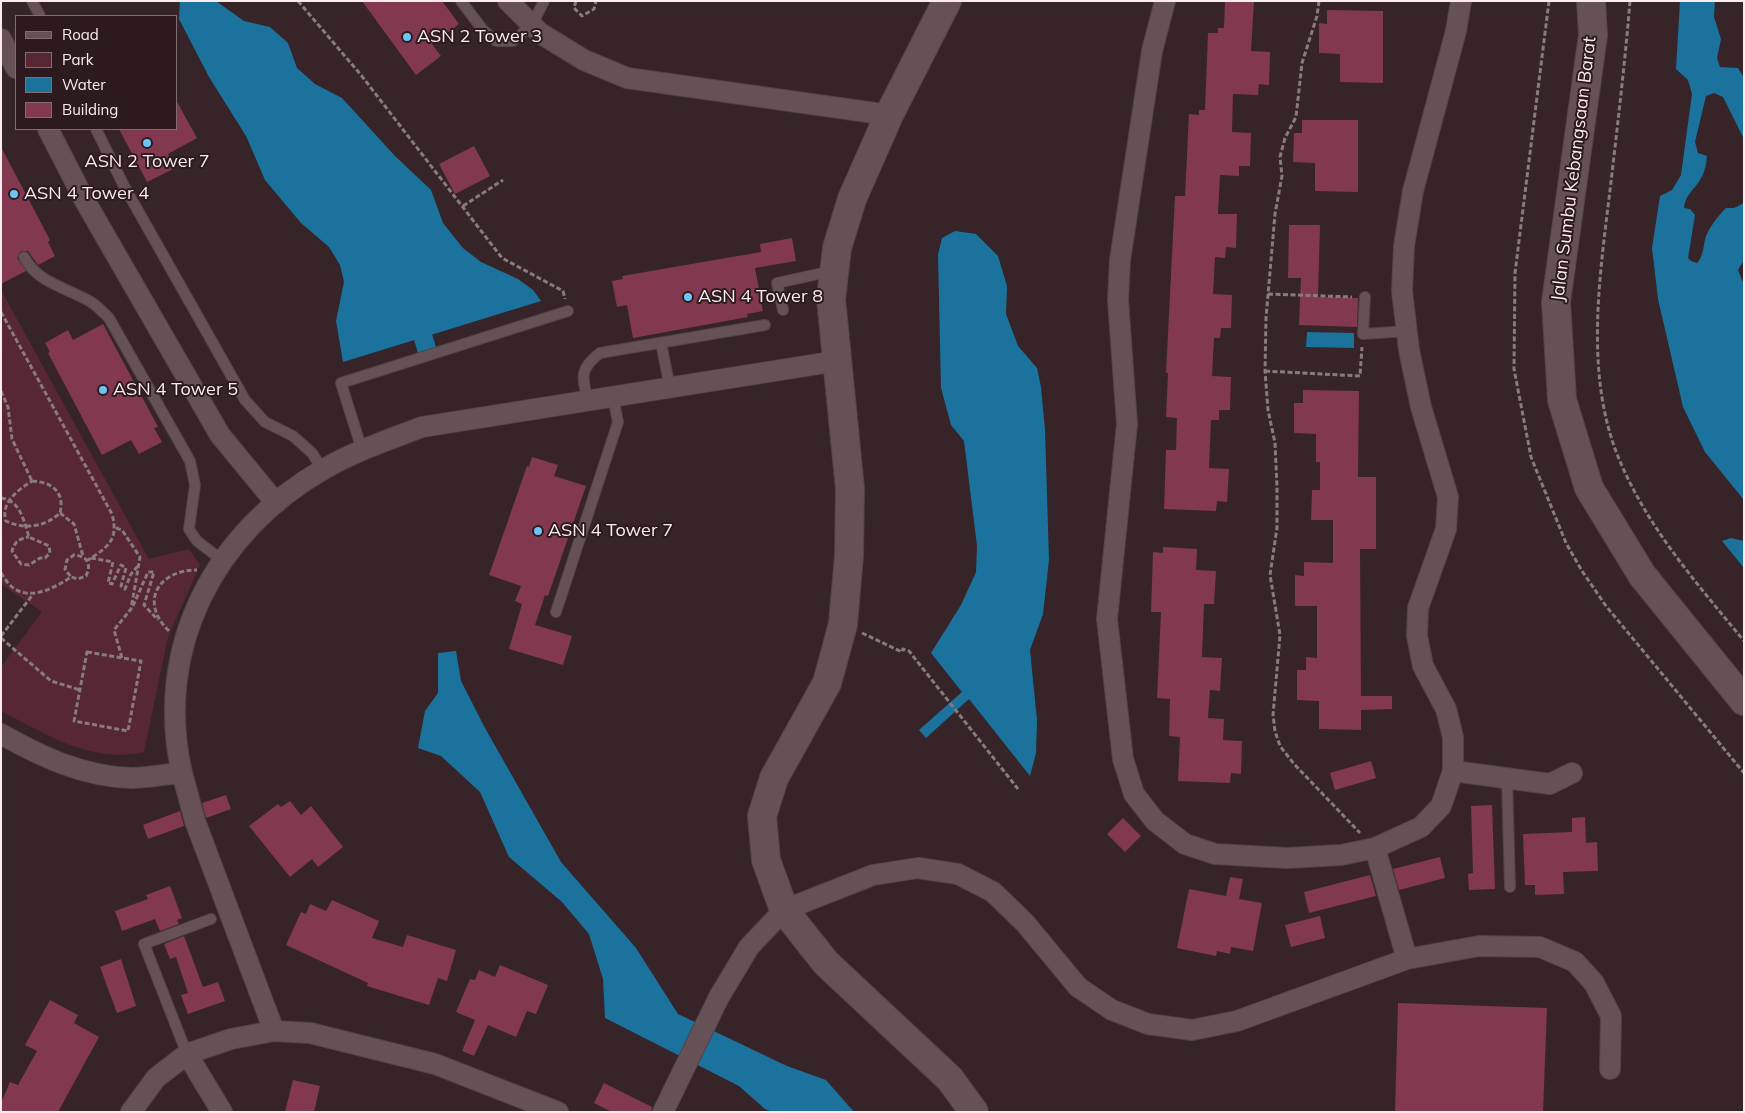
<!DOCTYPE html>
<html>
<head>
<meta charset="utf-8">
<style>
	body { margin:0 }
	#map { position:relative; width:1745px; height:1113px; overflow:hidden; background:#362428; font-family:Mulish,sans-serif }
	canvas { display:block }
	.frame { position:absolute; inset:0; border:2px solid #f9ecef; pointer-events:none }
	.legend { position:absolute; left:15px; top:15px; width:162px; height:115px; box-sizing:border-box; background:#2c1a1f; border:1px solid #7e6e72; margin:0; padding:6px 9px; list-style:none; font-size:15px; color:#f9ecef }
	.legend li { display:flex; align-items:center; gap:10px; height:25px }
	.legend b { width:25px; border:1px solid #7e6e72 }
</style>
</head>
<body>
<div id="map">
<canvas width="1745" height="1113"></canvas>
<div class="frame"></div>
<ul class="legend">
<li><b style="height:6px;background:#665256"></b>Road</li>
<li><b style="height:14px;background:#572735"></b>Park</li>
<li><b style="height:14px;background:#1b729d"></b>Water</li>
<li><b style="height:14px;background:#82394f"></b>Building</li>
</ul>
</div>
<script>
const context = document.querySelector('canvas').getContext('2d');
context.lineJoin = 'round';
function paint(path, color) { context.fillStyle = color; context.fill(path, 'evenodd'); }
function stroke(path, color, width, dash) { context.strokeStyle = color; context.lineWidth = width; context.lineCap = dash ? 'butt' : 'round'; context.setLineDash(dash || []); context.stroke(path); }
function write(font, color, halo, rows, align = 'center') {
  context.font = font + ' Mulish,sans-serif'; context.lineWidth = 4; context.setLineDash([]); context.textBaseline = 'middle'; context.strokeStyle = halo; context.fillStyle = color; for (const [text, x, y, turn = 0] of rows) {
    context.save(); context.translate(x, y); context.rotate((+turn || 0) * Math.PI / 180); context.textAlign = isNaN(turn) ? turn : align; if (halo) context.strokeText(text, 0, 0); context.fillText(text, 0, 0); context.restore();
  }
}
const green = new Path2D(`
	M 1,290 L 149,559 L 189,549 L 200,565 L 168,637 L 144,752 C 91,764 46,734 1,711 L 1,667 L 42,612 L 1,584 Z`);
const water = new Path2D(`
	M 180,1 L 216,1 L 244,21 L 270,27 L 288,43 L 297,68 L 315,84 L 342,98 L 395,156 L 431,190 L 443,223 L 463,248 L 481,262 L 518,279 L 533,290 L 541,301 L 343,362 L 336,321 L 344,282 L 340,265 L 329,247 L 301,223 L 265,180 L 246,136 L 209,77 L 179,19 Z
	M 1680,1 L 1715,1 L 1714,17 L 1721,39 L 1717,58 L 1720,67 L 1738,68 L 1744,78 L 1744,139 L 1723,97 L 1714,93 L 1706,96 L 1695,142 L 1698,153 L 1707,156 C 1706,165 1705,172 1700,180 C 1694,190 1685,195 1684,208 L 1690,209 L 1695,215 L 1688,258 L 1691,261 L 1697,263 C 1704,256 1703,245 1706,236 C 1711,225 1718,216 1726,208 L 1734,208 L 1744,203 L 1744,260 L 1738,270 L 1744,285 L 1744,500 L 1705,452 L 1683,407 L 1658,299 L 1652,248 L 1660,196 L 1672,190 L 1681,175 L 1692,94 L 1688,80 L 1676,69 Z
	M 955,231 L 976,234 L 998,256 L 1007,286 L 1006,314 L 1018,346 L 1037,368 L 1041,387 L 1045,430 L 1049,560 L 1043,614 L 1030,650 L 1037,720 L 1036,753 L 1030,776 L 969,699 L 926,738 L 919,730 L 962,692 L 931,653 L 961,605 L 976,572 L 977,546 L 964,441 L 951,425 L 941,388 L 938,255 L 942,238 Z
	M 1307,332 L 1354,333 L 1354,348 L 1306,347 Z
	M 1731,538 L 1744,541 L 1744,568 L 1722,541 Z
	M 456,651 L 461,681 L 485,728 L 561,862 L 636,948 L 678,1014 L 787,1066 L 826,1080 L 854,1112 L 772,1112 L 765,1109 L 739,1086 L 605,1018 L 603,979 L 589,934 L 562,902 L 509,857 L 480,792 L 441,756 L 418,748 L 425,711 L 438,693 L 438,653 Z`);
const canal = new Path2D(`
	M 423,337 L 427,350`);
const building = new Path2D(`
	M 362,1 L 442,1 L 459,24 L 432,44 L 441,56 L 416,75 Z
	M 1225,1 L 1254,1 L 1251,51 L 1270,52 L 1269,85 L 1259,84 L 1258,95 L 1233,94 L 1232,132 L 1251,133 L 1250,166 L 1239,166 L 1239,176 L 1220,175 L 1218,214 L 1237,214 L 1236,248 L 1226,247 L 1225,258 L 1215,257 L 1213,294 L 1232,295 L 1231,328 L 1221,328 L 1220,338 L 1214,338 L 1212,376 L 1231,377 L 1230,410 L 1219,410 L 1219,420 L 1211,420 L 1209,468 L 1229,469 L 1227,502 L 1217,501 L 1216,511 L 1164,509 L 1166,450 L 1176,450 L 1177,418 L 1166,417 L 1168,373 L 1166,373 L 1175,196 L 1185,196 L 1189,114 L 1199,115 L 1199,110 L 1205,110 L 1208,33 L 1218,33 L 1218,28 L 1224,28 Z
	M 1327,10 L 1383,11 L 1383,83 L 1340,82 L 1340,54 L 1319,53 L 1319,23 L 1327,24 Z
	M 176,100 L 197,138 L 168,154 L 175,168 L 147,182 L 119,129 L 176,129 Z
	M 1302,120 L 1358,120 L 1358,192 L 1315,191 L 1315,163 L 1293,162 L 1294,133 L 1302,133 Z
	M 474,146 L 490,176 L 455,194 L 439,164 Z
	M 1,147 L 50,240 L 48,242 L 55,256 L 38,265 L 28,251 L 21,251 L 17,258 L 26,271 L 1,284 Z
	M 1289,225 L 1320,225 L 1318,297 L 1358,298 L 1357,327 L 1299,325 L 1301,278 L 1288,278 Z
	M 792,238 L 796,261 L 755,268 L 763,311 L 747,314 L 748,317 L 633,338 L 627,305 L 617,307 L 612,281 L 623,279 L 622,276 L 761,252 L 760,244 Z
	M 103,324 L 158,427 L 154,428 L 162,442 L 139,454 L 131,440 L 102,455 L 48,353 L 50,352 L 45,343 L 68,330 L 73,340 Z
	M 1303,390 L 1359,391 L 1358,477 L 1376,477 L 1376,549 L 1360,549 L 1361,696 L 1392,696 L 1392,709 L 1361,710 L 1361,730 L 1319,729 L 1319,701 L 1297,700 L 1297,670 L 1306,670 L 1306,657 L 1317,658 L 1317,606 L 1295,606 L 1295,575 L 1304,576 L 1304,562 L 1333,563 L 1333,520 L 1311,520 L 1312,490 L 1320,490 L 1320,462 L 1316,462 L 1316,434 L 1294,433 L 1294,403 L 1303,403 Z
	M 532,457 L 558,465 L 554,476 L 586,486 L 548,596 L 545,595 L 535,625 L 572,636 L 563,665 L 509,649 L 522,604 L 515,601 L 521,586 L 489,575 L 527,466 L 529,467 Z
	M 1163,547 L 1197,549 L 1196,570 L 1216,571 L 1214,604 L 1204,604 L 1202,657 L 1222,658 L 1220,691 L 1210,690 L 1208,718 L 1224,719 L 1223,740 L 1242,741 L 1241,774 L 1231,773 L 1230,783 L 1178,781 L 1180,737 L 1169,736 L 1170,699 L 1157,698 L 1161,612 L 1151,612 L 1153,552 L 1163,553 Z
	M 1371,761 L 1376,778 L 1335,790 L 1330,773 Z
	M 226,795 L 231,809 L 206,818 L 202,803 Z
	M 290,801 L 301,815 L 311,806 L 343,847 L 318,867 L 312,859 L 290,877 L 249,826 L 278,804 L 281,807 Z
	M 1492,805 L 1495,889 L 1469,890 L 1468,874 L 1473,873 L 1471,806 Z
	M 180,811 L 184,826 L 148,839 L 143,825 Z
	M 1585,817 L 1586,843 L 1597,842 L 1598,871 L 1563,872 L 1564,894 L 1535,895 L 1535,885 L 1525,885 L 1523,834 L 1572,832 L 1572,818 Z
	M 1123,818 L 1141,836 L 1125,852 L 1107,834 Z
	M 1440,857 L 1445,878 L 1399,890 L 1393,869 Z
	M 1370,875 L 1376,896 L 1309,913 L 1304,892 Z
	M 1230,877 L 1243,879 L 1239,899 L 1262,903 L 1253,951 L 1231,947 L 1230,954 L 1217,951 L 1216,956 L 1177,948 L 1189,889 L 1226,896 Z
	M 170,886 L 182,918 L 177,920 L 179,924 L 160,931 L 155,919 L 122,931 L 115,911 L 148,899 L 146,895 Z
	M 332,900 L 379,921 L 372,938 L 403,947 L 407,935 L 456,950 L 447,981 L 438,978 L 429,1005 L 367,986 L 368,983 L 286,945 L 301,912 L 306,914 L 310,904 L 326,911 Z
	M 1320,916 L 1325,938 L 1291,947 L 1285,925 Z
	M 184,936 L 203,987 L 218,982 L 225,1001 L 188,1014 L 181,995 L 188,993 L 176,957 L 170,959 L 164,944 Z
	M 121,959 L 136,1006 L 117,1013 L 100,967 Z
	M 500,965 L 548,985 L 536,1014 L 527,1011 L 516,1037 L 488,1025 L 474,1056 L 462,1051 L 475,1020 L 456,1012 L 470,979 L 475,980 L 479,970 L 495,977 Z
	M 50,1000 L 78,1015 L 74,1023 L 99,1037 L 58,1112 L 1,1112 L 1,1103 L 10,1082 L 18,1085 L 37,1051 L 25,1045 Z
	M 1398,1003 L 1547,1008 L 1543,1112 L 1395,1112 Z
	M 293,1080 L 320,1086 L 314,1112 L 285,1112 Z
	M 604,1083 L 652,1107 L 651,1112 L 612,1112 L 594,1103 Z`);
const path = new Path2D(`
	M 298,1 L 361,75 L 502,258 L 563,291 L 565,299
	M 576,1 L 574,8 L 582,16 L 594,9 L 596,1
	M 1319,1 L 1317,16 L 1302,63 L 1296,117 L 1285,138 L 1280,157 L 1282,176 L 1275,214 L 1266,318 L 1265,371 L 1268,410 L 1275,443 L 1277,487 L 1277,528 L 1270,575 L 1280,635 L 1273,715 L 1275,731 L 1280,746 L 1294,764 L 1360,833
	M 1549,1 L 1515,273 L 1514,369 L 1531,457 L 1566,543 L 1582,571 L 1606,606 L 1744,773
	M 1630,1 C 1625,62 1618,121 1611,182 C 1600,275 1582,380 1623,468 C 1652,533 1699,586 1744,641
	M 463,206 L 503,180
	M 1268,294 L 1352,297
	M 1,312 L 112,514 C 119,540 108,547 88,560
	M 1265,371 L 1360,376 L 1362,347
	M 1,391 L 8,407 L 12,439 L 32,481
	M 32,481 C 52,482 65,492 60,513 C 45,527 24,530 6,521 C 0,503 18,490 32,481 Z
	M 1,498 C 20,500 24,521 29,537 L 49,546 L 50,553 L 45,558 L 40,558 L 29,565 L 21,564 L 12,551 C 15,541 19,539 29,537
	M 60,513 L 74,524 L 83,556
	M 116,528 L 122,530 L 140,557 L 131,609 L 114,630 L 122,658
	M 91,558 L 113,562 L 108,583 L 112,584 L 121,565 L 126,568 L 121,586 L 125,589 L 131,574 L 138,566
	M 1,573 C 4,577 7,583 11,586 C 28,602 55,588 71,577 L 78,579 L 86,576 C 92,563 87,556 74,555 L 67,560 L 65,569 L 71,577
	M 133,606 L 148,572 L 154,572 L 144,605 L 158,620
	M 169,631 C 139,602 158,570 197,570
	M 862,633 L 902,652 L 903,649 L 909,651 L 1018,789
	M 1,636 L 34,593
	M 1,638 L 51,681 L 80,690
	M 87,652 L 141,661 L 128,731 L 74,721 Z`);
const lane = new Path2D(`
	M 32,1 L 40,16
	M 461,1 L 483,30 L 496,41 L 513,41 L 532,25 L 544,1
	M 96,129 L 124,186 L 245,400 L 265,422 L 293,436 L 312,453 L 323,470
	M 24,257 C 37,283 68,288 91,302 C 97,306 103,312 109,318 L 190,461 L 195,485 L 189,529 L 197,541 L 222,560
	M 1365,297 L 1363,334 L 1407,331
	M 783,310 L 777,283 L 832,271
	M 661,343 L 670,388
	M 588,401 C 582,377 579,369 600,353 L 765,325
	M 362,450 L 341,383 L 568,311
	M 556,612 L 618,422 L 613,397
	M 1507,779 L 1510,887
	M 187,1054 L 144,944 L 211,919`);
const street = new Path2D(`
	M 508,1 L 540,33 L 584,60 L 627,78 L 889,115
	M 1165,1 L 1152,51 L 1120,260 L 1118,300 L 1127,424 L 1107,619 L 1123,759 L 1134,794 L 1155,821 L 1185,844 L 1215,854 L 1287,858 L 1341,855 L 1375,848 L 1421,827 L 1441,806 L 1453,771 L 1453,737 L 1446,709 L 1423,666 L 1417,636 L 1418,608 L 1446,529 L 1448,497 L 1421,407 L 1409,350 L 1402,291 L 1404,246 L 1413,191 L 1456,31 L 1461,1
	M 1,39 L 16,68
	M 48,129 L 85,201 L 220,435 L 276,503
	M 1,734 C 42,757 84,777 132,778 C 148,778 165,774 182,773 C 153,648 215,531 324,469 C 355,451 388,440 422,427 L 837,361
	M 1453,771 L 1550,784 L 1572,773
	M 182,773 L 195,821 L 274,1031
	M 1375,848 L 1407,959
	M 187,1054 L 222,1112
	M 131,1112 L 156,1078 L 187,1054 L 231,1039 L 274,1031 L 310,1033 L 435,1064 L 558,1112
	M 663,1112 L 719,997 L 749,947 L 784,910 L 873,875 L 918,868 L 958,874 L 993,892 L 1025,923 L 1078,987 L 1112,1010 L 1148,1024 L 1192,1030 L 1237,1021 L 1407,959 L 1479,946 L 1540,947 L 1575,962 L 1594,983 L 1611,1016 L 1610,1069`);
const secondary = new Path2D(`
	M 947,1 L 889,115 L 852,199 L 837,248 L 831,299 L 850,489 L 849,556 L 843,624 L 827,683 L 774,778 L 762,816 L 766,860 L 784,910 L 826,963 L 950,1079 L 974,1112
	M 1591,1 L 1593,35 L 1556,302 L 1562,400 L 1589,488 L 1642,575 L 1744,701`);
const markers = [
	[407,37,5,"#6ec2f4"],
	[147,143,5,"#6ec2f4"],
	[14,194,5,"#6ec2f4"],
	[688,297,5,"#6ec2f4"],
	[103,390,5,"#6ec2f4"],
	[538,531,5,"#6ec2f4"]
];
const poiNames = [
	["ASN 2 Tower 3",417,37],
	["ASN 2 Tower 7",147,162,"center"],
	["ASN 4 Tower 4",24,194],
	["ASN 4 Tower 8",698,297],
	["ASN 4 Tower 5",113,390],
	["ASN 4 Tower 7",548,531]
];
const streetNames = [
	["Jalan Sumbu Kebangsaan Barat",1574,169,-83]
];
paint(green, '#572735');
paint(water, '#1b729d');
stroke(canal, '#1b729d', 19);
paint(building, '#82394f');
stroke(lane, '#524346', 12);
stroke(street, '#524346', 22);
stroke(secondary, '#524346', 30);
stroke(path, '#897a7d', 3, [5, 2.5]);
stroke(lane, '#665256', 10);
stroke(street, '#665256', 20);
stroke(secondary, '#665256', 28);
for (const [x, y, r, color] of markers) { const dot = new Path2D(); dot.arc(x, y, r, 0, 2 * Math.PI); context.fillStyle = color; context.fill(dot); stroke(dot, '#2c1a1f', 2); }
write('18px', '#f9ecef', '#2c1a1f', poiNames, 'left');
write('18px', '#f9ecef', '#2c1a1f', streetNames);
</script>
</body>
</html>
